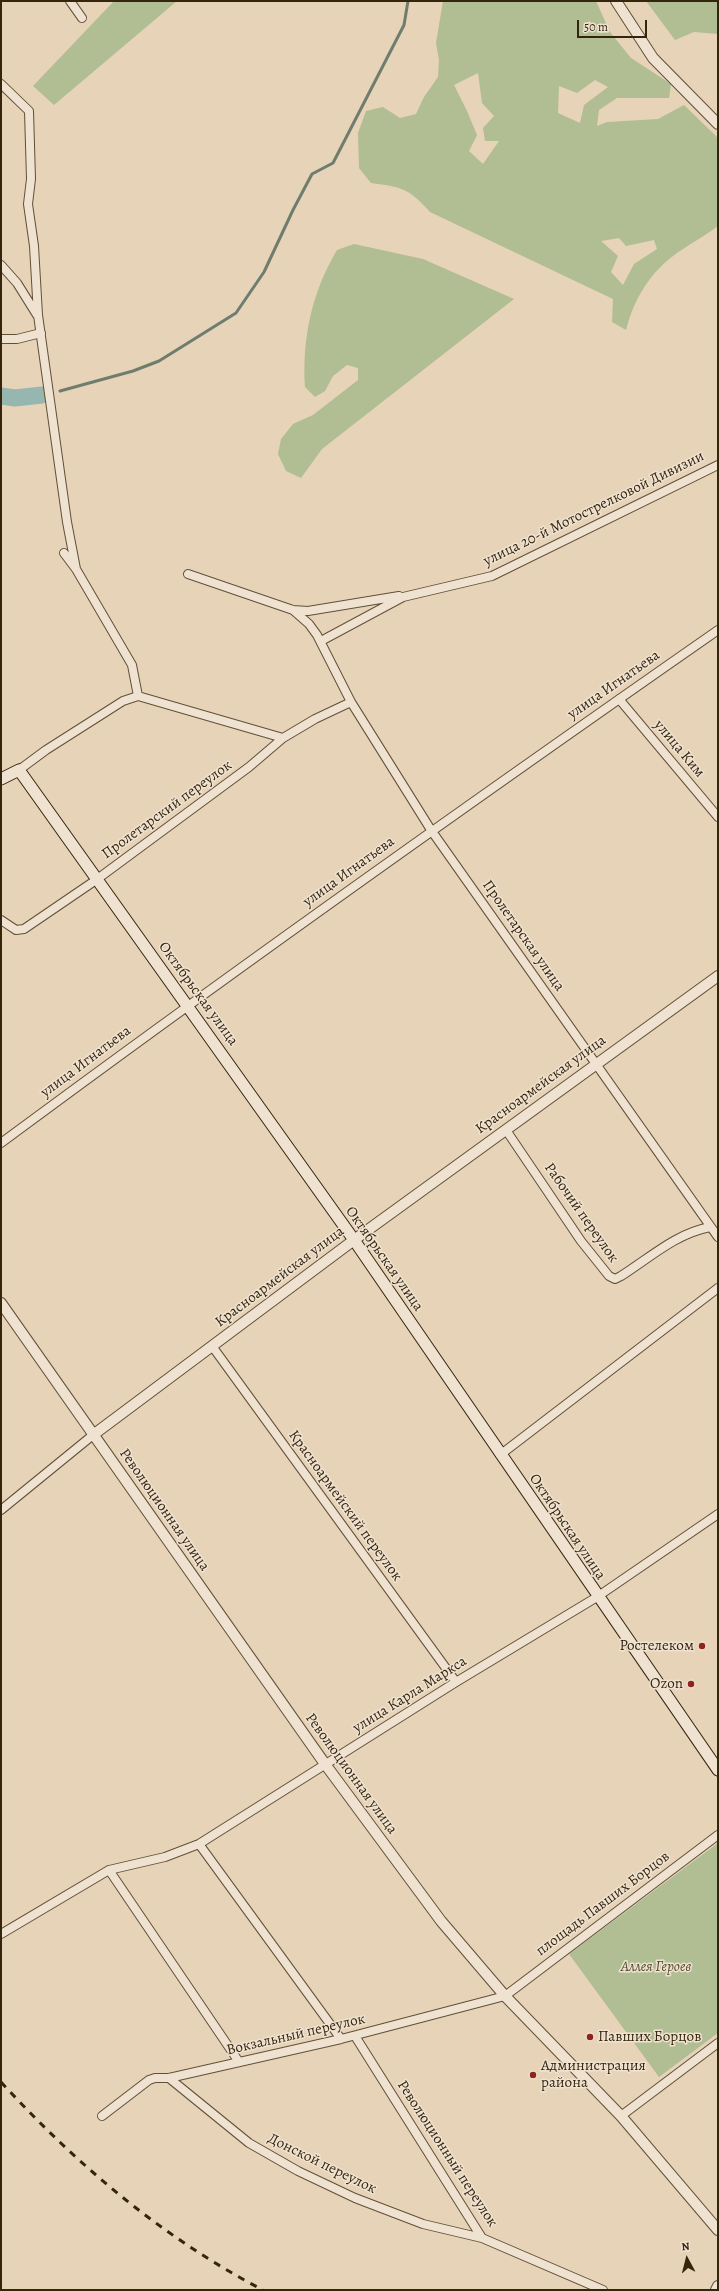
<!DOCTYPE html>
<html>
<head>
<meta charset="utf-8">
<style>
	body { margin:0 }
	#map { position:relative; width:719px; height:2291px; overflow:hidden; background:#e6d3b8; font-family:Alegreya,serif }
	canvas { display:block }
	.frame { position:absolute; inset:0; border:2px solid #35250d; pointer-events:none }
	.north { position:absolute; left:667px; top:2239px; width:40px; height:40px; -webkit-text-stroke:3px #efe2d1; paint-order:stroke; rotate:353deg; font-size:11px; font-weight:700; line-height:16px; text-align:center; color:#35250d }
	.north::after { content:''; display:block; margin:auto; width:14px; height:18px; background:#35250d; clip-path:polygon(50% 0,100% 100%,50% 72%,0 100%) }
	.scale { position:absolute; left:577px; top:20px; width:70px; height:18px; box-sizing:border-box; border:2px solid #35250d; border-top:0; padding-left:5px; font-size:12px; line-height:14px; white-space:nowrap; color:#35250d; -webkit-text-stroke:3px #efe2d1; paint-order:stroke }
</style>
</head>
<body>
<div id="map">
<canvas width="719" height="2291"></canvas>
<div class="frame"></div>
<div class="north">N</div>
<div class="scale">50 m</div>
</div>
<script>
const context = document.querySelector('canvas').getContext('2d');
context.lineJoin = 'round';
function paint(path, color) { context.fillStyle = color; context.fill(path, 'evenodd'); }
function stroke(path, color, width, dash) { context.strokeStyle = color; context.lineWidth = width; context.lineCap = dash ? 'butt' : 'round'; context.setLineDash(dash || []); context.stroke(path); }
function write(font, color, halo, rows, align = 'center') {
  context.font = font + ' Alegreya,serif'; context.lineWidth = 3; context.setLineDash([]); context.textBaseline = 'middle'; context.strokeStyle = halo; context.fillStyle = color; for (const [text, x, y, turn = 0] of rows) {
    context.save(); context.translate(x, y); context.rotate((+turn || 0) * Math.PI / 180); context.textAlign = isNaN(turn) ? turn : align; if (halo) context.strokeText(text, 0, 0); context.fillText(text, 0, 0); context.restore();
  }
}
const green = new Path2D(`
	M 114,1 L 177,1 L 54,105 L 33,86 Z
	M 443,1 L 596,1 L 610,32 L 631,58 L 671,84 L 669,98 L 617,98 L 599,110 L 597,126 L 607,122 L 658,119 L 684,105 L 718,138 L 718,226 C 705,236 691,243 677,253 C 650,272 634,299 626,330 L 612,322 L 613,299 L 430,212 C 409,188 401,187 371,183 L 359,168 L 358,133 L 366,111 L 383,107 L 400,118 L 416,114 L 424,97 L 438,77 L 439,60 L 436,43 ZM 478,73 L 482,103 L 494,116 L 483,128 L 485,141 L 499,141 L 483,164 L 469,151 L 477,135 L 467,111 L 454,85 ZM 595,80 L 608,87 L 584,105 L 580,123 L 558,113 L 559,86 L 577,93 ZM 619,238 L 626,246 L 654,240 L 657,249 L 634,264 L 623,285 L 611,272 L 618,256 L 601,241 Z
	M 646,1 L 718,1 L 718,34 L 694,32 L 675,40 Z
	M 354,244 L 423,259 L 514,299 L 322,449 L 301,478 L 286,471 L 278,454 L 281,439 L 293,424 L 313,415 L 358,380 L 358,368 L 347,365 L 333,376 L 325,391 L 315,397 L 305,387 C 302,338 312,292 337,250 Z
	M 718,1843 L 718,2033 L 659,2077 L 569,1954 Z`);
const stream = new Path2D(`
	M 60,391 L 133,371 L 159,361 L 236,313 L 264,272 L 293,210 L 312,174 L 333,163 L 404,25 L 408,1`);
const river = new Path2D(`
	M 1,396 L 15,398 L 42,395`);
const minor = new Path2D(`
	M 70,1 L 82,18
	M 1,84 L 29,111 L 31,179 L 28,204 L 34,246 L 38,315 L 67,522 L 76,569
	M 1,265 L 17,283 L 37,315
	M 1,339 L 17,339 L 41,333
	M 64,553 L 76,569 L 132,665 L 138,696
	M 188,574 L 293,610 L 308,611 L 399,596
	M 293,610 L 309,624 L 317,635 L 351,702 L 431,830 L 718,1237
	M 321,641 L 403,597 L 492,576 L 718,465
	M 619,699 L 718,817
	M 19,770 L 46,750 L 123,701 L 138,696 L 283,738
	M 1,920 L 16,930 L 24,929 L 96,880 L 249,767 L 283,738 L 315,719 L 351,702
	M 506,1130 L 581,1241 L 609,1276 L 615,1279 L 621,1276 C 651,1257 675,1234 710,1227
	M 1,1143 C 237,968 477,798 718,630
	M 212,1346 L 456,1682
	M 500,1455 L 718,1288
	M 1,1510 L 93,1435
	M 199,1844 L 341,2039
	M 109,1870 L 239,2062
	M 1,1934 L 109,1870 L 165,1857 L 199,1844 L 456,1682 L 597,1597 L 718,1514
	M 355,2036 L 482,2238 L 603,2290
	M 169,2078 L 249,2143 L 298,2171 L 355,2198 L 423,2224 L 482,2238
	M 102,2116 L 149,2080 L 155,2078 L 169,2078 L 341,2039 L 505,1996 L 718,1835
	M 621,2116 L 718,2043`);
const tertiary = new Path2D(`
	M 616,1 L 653,58 L 718,124
	M 1,1303 L 325,1764 L 441,1921 L 505,1996 L 621,2116 L 718,2230
	M 93,1435 L 354,1240 L 718,976
	M 716,2290 L 718,2286`);
const secondary = new Path2D(`
	M 1,779 L 19,770 L 354,1240 L 718,1770`);
const rail = new Path2D(`
	M 1,2082 C 77,2165 163,2238 263,2290`);
const markers = [
	[702,1646,4,"#8f2418"],
	[691,1684,4,"#8f2418"],
	[590,2037,4,"#8f2418"],
	[533,2075,4,"#8f2418"]
];
const streetNames = [
	["улица 20-й Мотострелковой Дивизии",594,509,-26],
	["улица Игнатьева",614,685,-35],
	["улица Ким",679,749,50],
	["Пролетарский переулок",167,810,-36],
	["улица Игнатьева",349,872,-36],
	["Пролетарская улица",523,936,55],
	["Октябрьская улица",198,994,54],
	["улица Игнатьева",86,1062,-37],
	["Красноармейская улица",541,1085,-36],
	["Рабочий переулок",581,1213,55],
	["Октябрьская улица",384,1259,55],
	["Красноармейская улица",280,1277,-37],
	["Красноармейский переулок",345,1506,54],
	["Революционная улица",164,1510,55],
	["Октябрьская улица",567,1527,56],
	["улица Карла Маркса",410,1695,-32],
	["Революционная улица",351,1774,54],
	["площадь Павших Борцов",603,1904,-37],
	["Вокзальный переулок",296,2035,-13],
	["Революционный переулок",447,2154,57],
	["Донской переулок",322,2164,26]
];
const poiNames = [
	["Ростелеком",694,1646],
	["Ozon",683,1684],
	["Павших Борцов",598,2037,"left"],
	["Администрация",541,2066,"left"],
	["района",541,2083,"left"]
];
const parkNames = [
	["Аллея Героев",656,1967]
];
paint(green, '#b1bd92');
stroke(stream, '#6f7d6f', 3);
stroke(river, '#96b7b0', 17);
stroke(minor, '#615038', 10);
stroke(tertiary, '#615038', 12);
stroke(secondary, '#35250d', 13);
stroke(minor, '#efe2d1', 8);
stroke(tertiary, '#efe2d1', 10);
stroke(secondary, '#efe2d1', 11);
stroke(rail, '#35250d', 3, [7, 7]);
for (const [x, y, r, color] of markers) { const dot = new Path2D(); dot.arc(x, y, r, 0, 2 * Math.PI); context.fillStyle = color; context.fill(dot); stroke(dot, '#efe2d1', 1.5); }
write('15px', '#35250d', '#efe2d1', streetNames);
write('15px', '#35250d', '#efe2d1', poiNames, 'right');
write('italic 15px', '#544b2e', '#efe2d1', parkNames);
</script>
</body>
</html>
